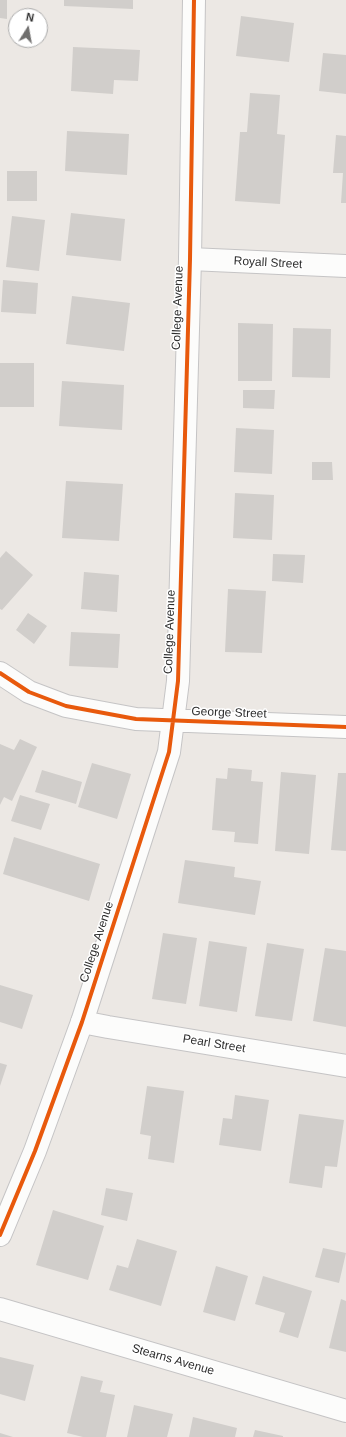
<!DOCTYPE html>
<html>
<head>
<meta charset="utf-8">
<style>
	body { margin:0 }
	#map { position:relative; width:346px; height:1437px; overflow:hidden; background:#ece8e4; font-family:Arial,sans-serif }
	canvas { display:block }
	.north { position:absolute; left:8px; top:8px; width:40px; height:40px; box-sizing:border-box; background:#fff; border:1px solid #ababab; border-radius:50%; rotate:11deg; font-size:11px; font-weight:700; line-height:16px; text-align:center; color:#2e2e2e }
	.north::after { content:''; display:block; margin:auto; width:14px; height:18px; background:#706f6e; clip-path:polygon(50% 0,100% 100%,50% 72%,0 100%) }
</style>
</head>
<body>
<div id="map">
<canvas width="346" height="1437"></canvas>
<div class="north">N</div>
</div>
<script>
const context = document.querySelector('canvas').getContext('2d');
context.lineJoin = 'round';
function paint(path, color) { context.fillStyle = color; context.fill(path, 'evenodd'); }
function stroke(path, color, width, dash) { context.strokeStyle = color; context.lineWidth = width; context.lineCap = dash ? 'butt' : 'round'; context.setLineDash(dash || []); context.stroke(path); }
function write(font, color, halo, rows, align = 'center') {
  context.font = font + ' Arial,sans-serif'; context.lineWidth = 3; context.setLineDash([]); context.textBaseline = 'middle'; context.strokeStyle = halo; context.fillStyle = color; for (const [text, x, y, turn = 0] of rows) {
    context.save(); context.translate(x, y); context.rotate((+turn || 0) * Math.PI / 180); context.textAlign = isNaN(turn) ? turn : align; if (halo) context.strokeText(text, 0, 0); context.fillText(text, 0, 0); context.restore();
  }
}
const building = new Path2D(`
	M 0,0 L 7,0 L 7,19 L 0,18 Z
	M 64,0 L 133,0 L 133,9 L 64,6 Z
	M 241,16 L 294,23 L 289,62 L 236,56 Z
	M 73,47 L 140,50 L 138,81 L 114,80 L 113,94 L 71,91 Z
	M 323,53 L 346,55 L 346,94 L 319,91 Z
	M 250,93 L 280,95 L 277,134 L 285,135 L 280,204 L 235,201 L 240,132 L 247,132 Z
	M 67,131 L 129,134 L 127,175 L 65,171 Z
	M 336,135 L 346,136 L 346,203 L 341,203 L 343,173 L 333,173 Z
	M 7,171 L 37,171 L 37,201 L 7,201 Z
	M 71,213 L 125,219 L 121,261 L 66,255 Z
	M 12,216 L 45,220 L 39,271 L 6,267 Z
	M 3,280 L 38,283 L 36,314 L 1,312 Z
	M 72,296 L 130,303 L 124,351 L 66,344 Z
	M 238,323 L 273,324 L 272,381 L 238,381 Z
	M 293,328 L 331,329 L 330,378 L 292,377 Z
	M 0,363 L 34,363 L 34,407 L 0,407 Z
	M 62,381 L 124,385 L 122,430 L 59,426 Z
	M 243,390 L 275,390 L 274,409 L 243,408 Z
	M 236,428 L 274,430 L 272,474 L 234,472 Z
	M 312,462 L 332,462 L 333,480 L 312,480 Z
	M 66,481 L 123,484 L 119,541 L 62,538 Z
	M 235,493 L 274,495 L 272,540 L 233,538 Z
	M 6,551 L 33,575 L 2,610 L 0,609 L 0,558 Z
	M 273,554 L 305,555 L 303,583 L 272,581 Z
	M 84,572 L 119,575 L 117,612 L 81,609 Z
	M 228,589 L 266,591 L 262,653 L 225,652 Z
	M 28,613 L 47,626 L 34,644 L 16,630 Z
	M 71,632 L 120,634 L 118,668 L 69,666 Z
	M 20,739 L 37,747 L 12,801 L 4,797 L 0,805 L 0,744 L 14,750 Z
	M 92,763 L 131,774 L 117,819 L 78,807 Z
	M 228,768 L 252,770 L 251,781 L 263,782 L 258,844 L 234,842 L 235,832 L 212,830 L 216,778 L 227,779 Z
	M 42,770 L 82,782 L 76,804 L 35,792 Z
	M 281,772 L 316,775 L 309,854 L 275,851 Z
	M 338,773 L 346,773 L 346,851 L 331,850 Z
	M 20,795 L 50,804 L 41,830 L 11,821 Z
	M 14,837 L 100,864 L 89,901 L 3,874 Z
	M 185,860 L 235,867 L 234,877 L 261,881 L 255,915 L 178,903 Z
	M 163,933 L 197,938 L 186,1004 L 152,999 Z
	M 209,941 L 247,947 L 237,1012 L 199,1006 Z
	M 267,943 L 304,949 L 292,1021 L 255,1016 Z
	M 325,948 L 346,951 L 346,1027 L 313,1021 Z
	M 0,985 L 33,995 L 22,1029 L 0,1022 Z
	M 0,1063 L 7,1065 L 0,1086 Z
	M 147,1086 L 184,1091 L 174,1163 L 148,1159 L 151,1136 L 140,1134 Z
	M 235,1095 L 269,1100 L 261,1151 L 219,1145 L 223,1118 L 232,1119 Z
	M 299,1114 L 344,1120 L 337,1167 L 325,1166 L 322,1188 L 289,1183 Z
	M 106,1188 L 133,1193 L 127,1221 L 101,1215 Z
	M 53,1210 L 104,1226 L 88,1280 L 36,1265 Z
	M 137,1239 L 177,1251 L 161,1306 L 109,1290 L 117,1265 L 128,1268 Z
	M 323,1248 L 346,1253 L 339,1283 L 315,1277 Z
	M 216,1266 L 248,1276 L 235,1321 L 203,1312 Z
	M 263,1276 L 312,1291 L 298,1338 L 279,1332 L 285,1313 L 255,1304 Z
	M 341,1299 L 346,1301 L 346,1352 L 329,1348 Z
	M 0,1357 L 34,1365 L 25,1401 L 0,1394 Z
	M 81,1376 L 103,1381 L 100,1392 L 115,1395 L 106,1437 L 83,1437 L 67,1433 Z
	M 134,1405 L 173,1414 L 167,1437 L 127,1437 Z
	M 193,1417 L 237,1428 L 235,1437 L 189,1437 Z
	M 255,1430 L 283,1436 L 283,1437 L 253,1437 Z
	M 0,1433 L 13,1437 L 0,1437 Z`);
const minor = new Path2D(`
	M 190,259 L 346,266
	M 82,1022 L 108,1027 L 346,1066
	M 0,1309 L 346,1411`);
const tertiary = new Path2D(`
	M 0,673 L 29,692 L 66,706 L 136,719 L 346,727
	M 0,1235 L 35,1151 L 82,1022 L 169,752 L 178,681 L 190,259 L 194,0`);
const cycleway = new Path2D(`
	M 0,673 L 29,692 L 66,706 L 136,719 L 346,727
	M 0,1235 L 35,1151 L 82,1022 L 169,752 L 178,681 L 190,259 L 194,0`);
const streetNames = [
	["Royall Street",268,263,3],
	["College Avenue",178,308,-88],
	["College Avenue",170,632,-88],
	["George Street",229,713,2],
	["College Avenue",97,942,-72],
	["Pearl Street",214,1044,9],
	["Stearns Avenue",173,1360,16]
];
paint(building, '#d1cecb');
stroke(minor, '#c5c4c5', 24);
stroke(tertiary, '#c5c4c5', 24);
stroke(minor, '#fcfcfb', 22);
stroke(tertiary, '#fcfcfb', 22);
stroke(cycleway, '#e8590c', 4);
write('12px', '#2e2e2e', '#fff', streetNames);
</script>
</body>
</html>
